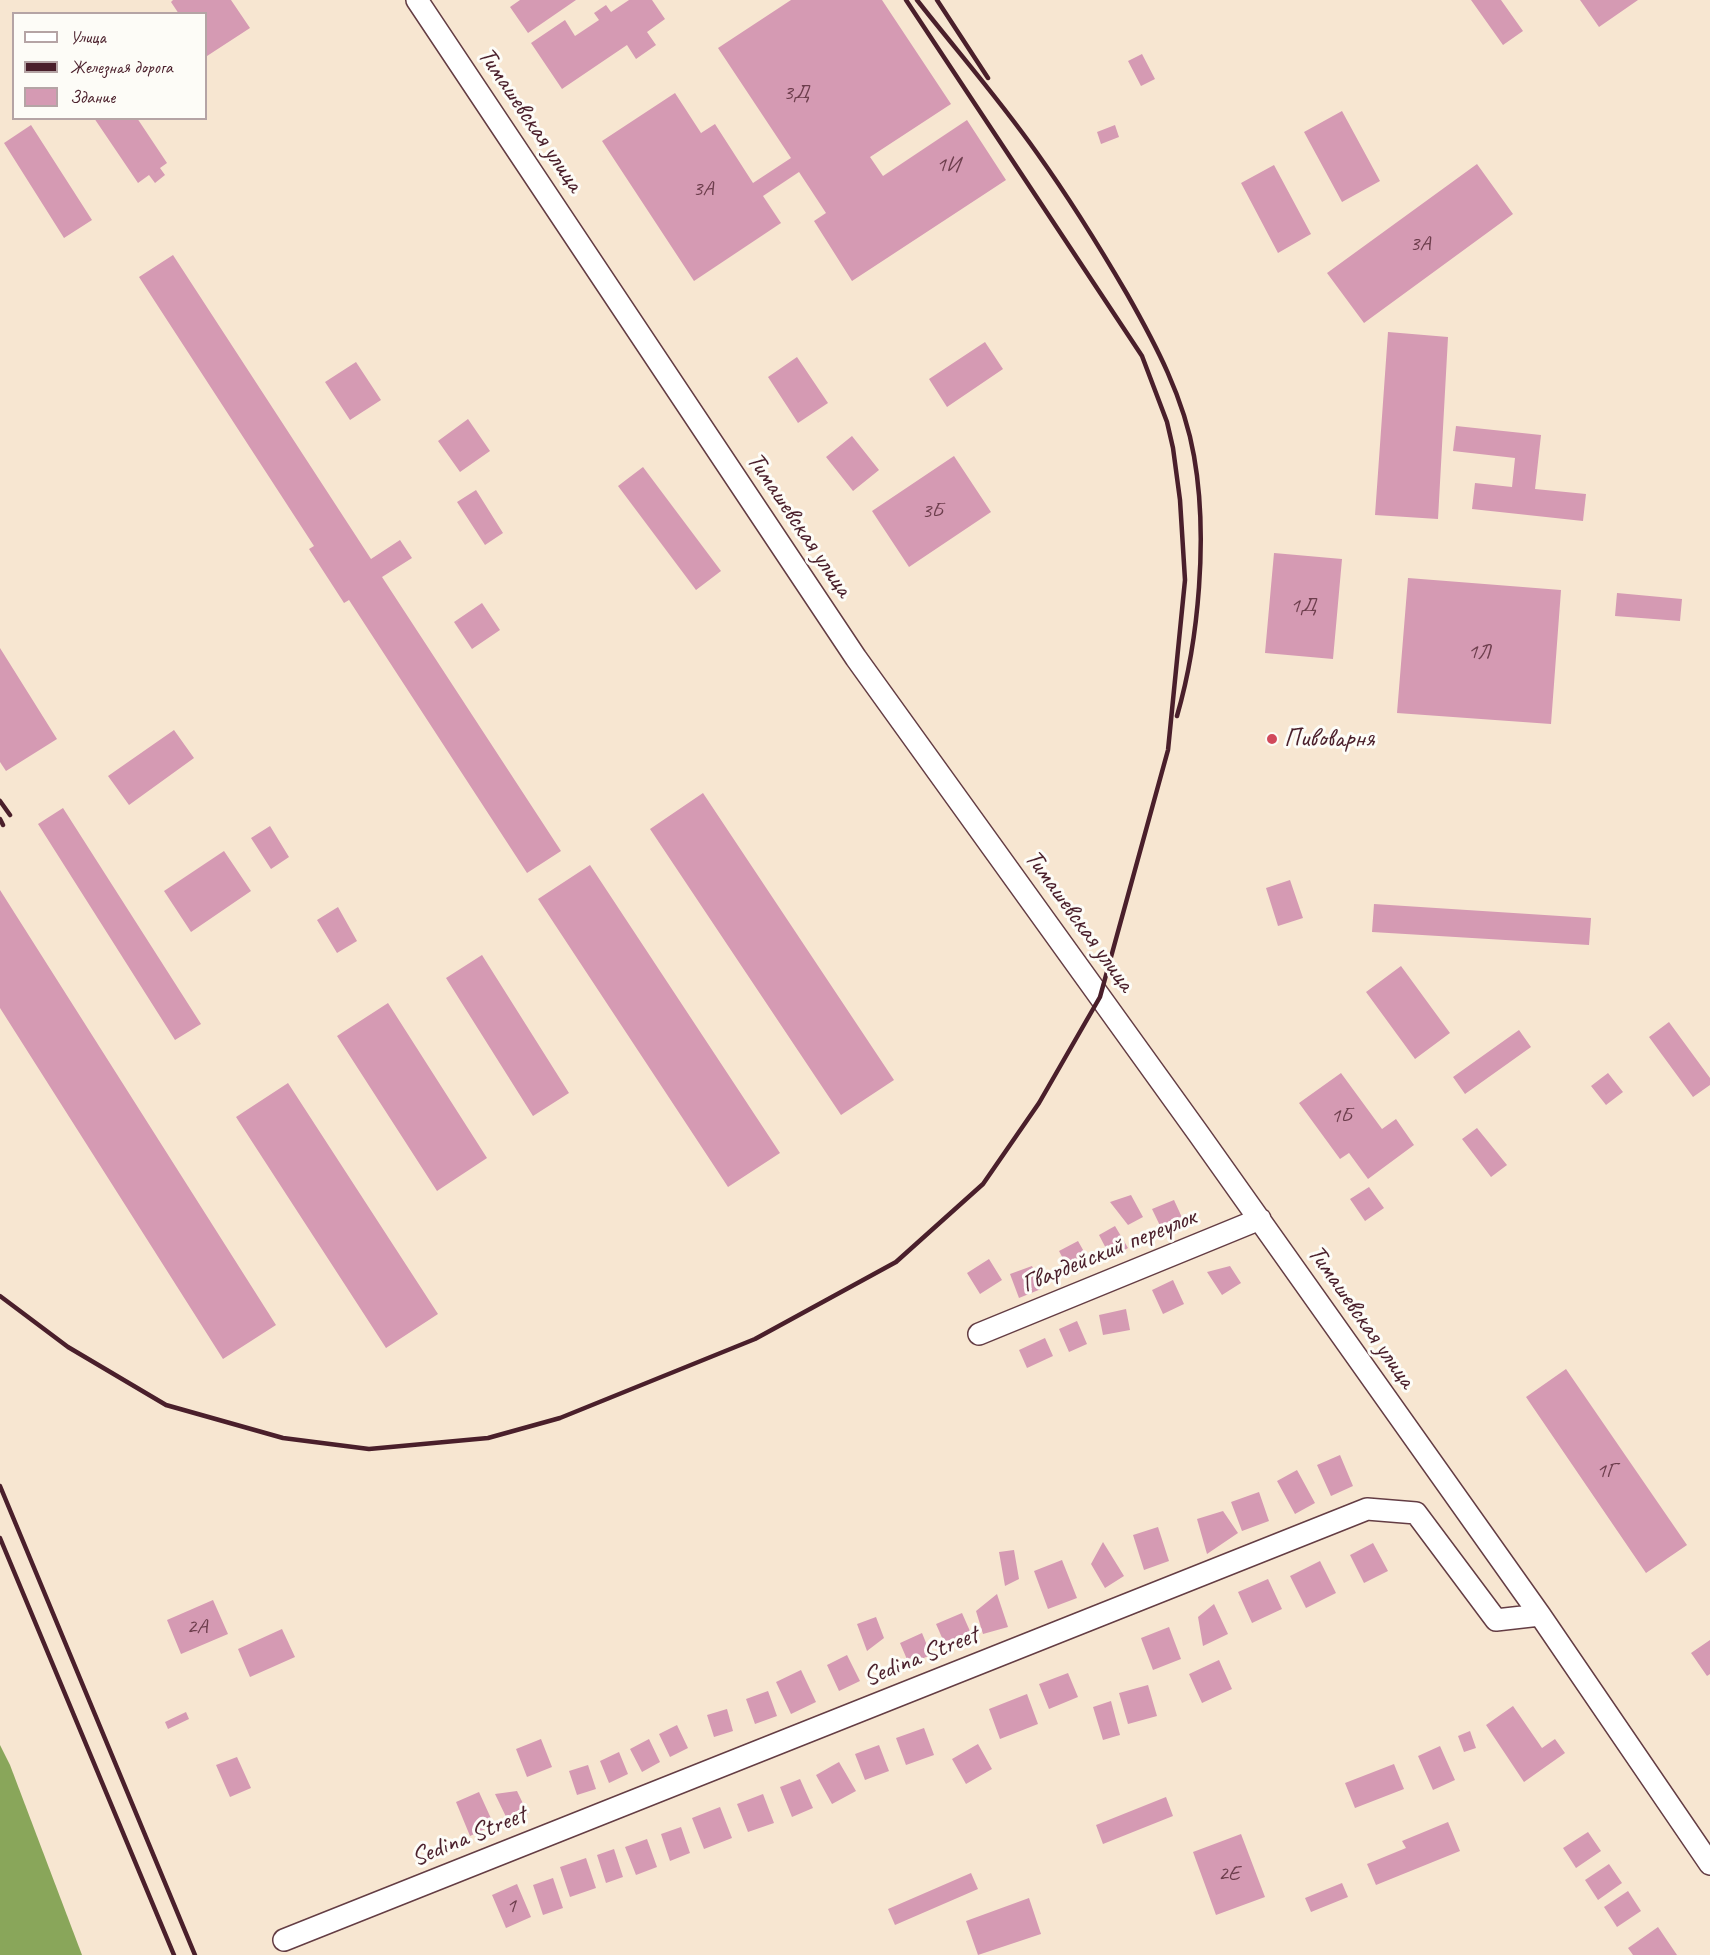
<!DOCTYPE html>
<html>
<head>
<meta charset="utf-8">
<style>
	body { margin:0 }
	#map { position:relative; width:1710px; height:1955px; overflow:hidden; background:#f7e6d1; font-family:Caveat,sans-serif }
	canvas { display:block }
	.legend { position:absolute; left:12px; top:12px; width:195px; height:108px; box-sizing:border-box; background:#fdfcf7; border:2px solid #b5a4a5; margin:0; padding:8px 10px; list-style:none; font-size:18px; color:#4a1f2b }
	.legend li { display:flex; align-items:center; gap:12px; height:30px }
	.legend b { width:30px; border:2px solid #b5a4a5 }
</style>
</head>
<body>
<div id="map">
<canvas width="1710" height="1955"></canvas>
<ul class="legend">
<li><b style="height:8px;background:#fff"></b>Улица</li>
<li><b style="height:8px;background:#4a1f2b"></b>Железная дорога</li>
<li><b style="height:16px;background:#d59ab3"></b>Здание</li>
</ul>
</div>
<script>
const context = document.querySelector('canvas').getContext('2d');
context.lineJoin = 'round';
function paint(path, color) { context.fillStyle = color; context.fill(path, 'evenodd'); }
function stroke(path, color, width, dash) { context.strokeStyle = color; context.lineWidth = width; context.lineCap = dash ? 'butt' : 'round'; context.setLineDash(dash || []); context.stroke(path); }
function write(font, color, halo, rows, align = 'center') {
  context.font = font + ' Caveat,sans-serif'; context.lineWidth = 6; context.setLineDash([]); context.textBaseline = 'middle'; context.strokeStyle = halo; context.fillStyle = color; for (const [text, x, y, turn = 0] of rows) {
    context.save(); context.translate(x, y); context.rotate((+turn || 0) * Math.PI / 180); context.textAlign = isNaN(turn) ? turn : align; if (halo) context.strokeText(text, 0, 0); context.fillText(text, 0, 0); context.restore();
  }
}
const forest = new Path2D(`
	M 0,1745 L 10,1765 L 82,1955 L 0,1955 Z`);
const building = new Path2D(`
	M 173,0 L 231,0 L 250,28 L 207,56 L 206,14 L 179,14 L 171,2 Z
	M 520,0 L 576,0 L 528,33 L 510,7 Z
	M 629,0 L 652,0 L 665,19 L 647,32 L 656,45 L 636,59 L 627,45 L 562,89 L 531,43 L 565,20 L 575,36 L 599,20 L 594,13 L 606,5 L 611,12 Z
	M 791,0 L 882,0 L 951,104 L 870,157 L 883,176 L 967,120 L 1006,180 L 852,281 L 814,221 L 826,213 L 799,172 L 763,196 L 781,223 L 694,281 L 602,141 L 675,93 L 701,133 L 715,124 L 753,183 L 791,158 L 718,48 Z
	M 1471,0 L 1501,0 L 1523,31 L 1503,45 Z
	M 1580,0 L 1638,0 L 1599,27 Z
	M 1142,54 L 1155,79 L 1141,86 L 1128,61 Z
	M 1342,111 L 1380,181 L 1342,202 L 1304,132 Z
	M 94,118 L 137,118 L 167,163 L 160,168 L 165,175 L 155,183 L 149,175 L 138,183 Z
	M 31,125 L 92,220 L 64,238 L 4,143 Z
	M 1115,125 L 1119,137 L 1101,144 L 1097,132 Z
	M 1477,164 L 1513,214 L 1364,323 L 1327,273 Z
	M 1274,165 L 1311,234 L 1278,253 L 1241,183 Z
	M 173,255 L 371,559 L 400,540 L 412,558 L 382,577 L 561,851 L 527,873 L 349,600 L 344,603 L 309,549 L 314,546 L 139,277 Z
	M 1388,332 L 1448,337 L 1438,519 L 1375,515 Z
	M 985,342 L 1003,369 L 947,407 L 929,379 Z
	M 797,357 L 828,403 L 798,423 L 768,377 Z
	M 356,362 L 381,400 L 350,420 L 325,382 Z
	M 468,419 L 490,451 L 460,472 L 438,441 Z
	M 1456,426 L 1541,435 L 1535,489 L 1586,494 L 1583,521 L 1472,509 L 1475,483 L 1512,487 L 1515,458 L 1453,451 Z
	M 852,436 L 879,470 L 853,491 L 826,457 Z
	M 954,456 L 991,512 L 909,567 L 872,511 Z
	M 643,467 L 721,571 L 696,590 L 618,486 Z
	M 476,490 L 503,533 L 485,545 L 457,502 Z
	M 1274,553 L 1342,559 L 1333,659 L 1265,653 Z
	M 1408,578 L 1561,590 L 1551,724 L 1397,713 Z
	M 1617,593 L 1682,599 L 1680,621 L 1615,616 Z
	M 482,603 L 500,630 L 472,649 L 454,622 Z
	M 0,648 L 57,739 L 6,771 L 0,762 Z
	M 174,730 L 194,758 L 129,805 L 108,776 Z
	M 703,793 L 894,1080 L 841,1115 L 650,829 Z
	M 63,808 L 201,1024 L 175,1040 L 38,824 Z
	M 270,826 L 289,857 L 271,869 L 251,838 Z
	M 224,851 L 251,891 L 191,932 L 164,891 Z
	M 590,865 L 780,1153 L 728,1187 L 538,899 Z
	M 1290,880 L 1303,918 L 1278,926 L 1266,888 Z
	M 0,890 L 276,1325 L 223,1359 L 0,1008 Z
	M 1374,904 L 1591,918 L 1589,945 L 1372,932 Z
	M 338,907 L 357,941 L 337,953 L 317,920 Z
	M 482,955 L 569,1093 L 533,1116 L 446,978 Z
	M 1401,966 L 1450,1033 L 1415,1059 L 1366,992 Z
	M 388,1003 L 487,1158 L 437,1191 L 337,1036 Z
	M 1669,1022 L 1710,1078 L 1710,1085 L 1693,1097 L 1649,1037 Z
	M 1519,1030 L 1531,1047 L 1465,1094 L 1453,1077 Z
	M 1341,1073 L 1382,1129 L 1396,1119 L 1414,1145 L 1368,1179 L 1349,1153 L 1340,1159 L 1299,1103 Z
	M 1608,1073 L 1623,1092 L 1606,1105 L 1591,1086 Z
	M 288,1083 L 438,1314 L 386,1348 L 236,1117 Z
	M 1477,1128 L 1507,1165 L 1491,1177 L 1462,1139 Z
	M 1369,1187 L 1384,1208 L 1365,1221 L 1350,1199 Z
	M 1131,1195 L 1143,1217 L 1128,1225 L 1110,1202 Z
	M 1174,1200 L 1185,1224 L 1164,1234 L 1152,1209 Z
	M 1115,1226 L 1128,1248 L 1111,1258 L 1099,1235 Z
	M 1078,1241 L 1091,1264 L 1071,1274 L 1059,1251 Z
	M 989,1259 L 1002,1280 L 980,1294 L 967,1273 Z
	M 1032,1266 L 1041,1289 L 1019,1298 L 1010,1274 Z
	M 1230,1266 L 1241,1283 L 1222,1295 L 1207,1272 Z
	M 1173,1280 L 1184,1304 L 1163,1314 L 1152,1290 Z
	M 1126,1309 L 1130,1330 L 1103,1335 L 1099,1315 Z
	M 1077,1321 L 1087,1344 L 1069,1352 L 1059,1329 Z
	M 1045,1338 L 1053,1356 L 1027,1368 L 1019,1350 Z
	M 1566,1369 L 1687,1545 L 1646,1573 L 1526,1397 Z
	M 1340,1455 L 1353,1486 L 1331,1496 L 1317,1465 Z
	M 1297,1470 L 1315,1503 L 1295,1514 L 1277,1481 Z
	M 1259,1492 L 1269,1521 L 1242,1531 L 1231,1502 Z
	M 1223,1511 L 1238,1533 L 1207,1554 L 1197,1519 Z
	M 1158,1527 L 1169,1561 L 1144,1570 L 1133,1535 Z
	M 1103,1542 L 1124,1576 L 1105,1588 L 1091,1564 Z
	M 1373,1543 L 1388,1571 L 1364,1583 L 1350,1555 Z
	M 1014,1550 L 1019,1579 L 1005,1586 L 999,1552 Z
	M 1062,1560 L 1077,1598 L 1048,1609 L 1034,1571 Z
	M 1320,1561 L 1336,1593 L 1306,1608 L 1290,1576 Z
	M 1268,1579 L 1282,1609 L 1252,1623 L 1238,1592 Z
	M 997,1594 L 1008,1627 L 983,1634 L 976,1611 Z
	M 213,1600 L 228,1634 L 181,1654 L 167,1620 Z
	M 1214,1604 L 1228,1634 L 1203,1646 L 1198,1617 Z
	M 962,1613 L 973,1638 L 947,1649 L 936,1624 Z
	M 876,1617 L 884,1638 L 867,1651 L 857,1624 Z
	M 1169,1627 L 1181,1659 L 1153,1670 L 1141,1638 Z
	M 282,1629 L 295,1657 L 250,1677 L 238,1649 Z
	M 922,1633 L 931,1655 L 909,1664 L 900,1643 Z
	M 1710,1640 L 1710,1674 L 1707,1676 L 1691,1653 Z
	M 847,1655 L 860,1681 L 839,1691 L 827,1665 Z
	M 1219,1660 L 1232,1689 L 1202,1703 L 1189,1674 Z
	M 801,1670 L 816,1702 L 791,1714 L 776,1682 Z
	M 1068,1673 L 1078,1697 L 1049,1709 L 1039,1684 Z
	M 1148,1685 L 1157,1716 L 1128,1724 L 1119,1693 Z
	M 768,1691 L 777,1716 L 755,1724 L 746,1699 Z
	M 1027,1694 L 1038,1724 L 1000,1739 L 989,1709 Z
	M 1111,1701 L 1120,1735 L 1103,1740 L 1093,1707 Z
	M 1513,1706 L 1542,1748 L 1555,1739 L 1565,1753 L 1524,1782 L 1486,1725 Z
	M 727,1709 L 733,1731 L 714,1737 L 707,1715 Z
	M 186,1712 L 189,1719 L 168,1729 L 165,1722 Z
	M 677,1725 L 688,1748 L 670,1757 L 659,1734 Z
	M 924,1728 L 934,1755 L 906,1765 L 896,1738 Z
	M 1470,1731 L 1476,1748 L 1464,1752 L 1458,1736 Z
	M 541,1739 L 552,1767 L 527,1777 L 516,1749 Z
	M 649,1739 L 660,1762 L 642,1772 L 630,1749 Z
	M 978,1744 L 992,1769 L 966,1784 L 952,1759 Z
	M 879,1745 L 889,1771 L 865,1780 L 855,1754 Z
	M 1440,1746 L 1455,1780 L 1433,1790 L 1418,1756 Z
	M 619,1752 L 628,1774 L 609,1783 L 600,1761 Z
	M 237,1757 L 251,1788 L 230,1797 L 216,1765 Z
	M 839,1762 L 856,1791 L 832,1804 L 816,1775 Z
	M 1394,1764 L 1404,1789 L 1355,1808 L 1345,1783 Z
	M 588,1765 L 596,1789 L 577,1795 L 569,1771 Z
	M 800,1779 L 813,1808 L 792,1817 L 780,1787 Z
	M 517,1791 L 528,1814 L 509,1823 L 495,1794 Z
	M 479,1792 L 494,1825 L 470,1836 L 456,1802 Z
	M 763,1794 L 774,1823 L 748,1832 L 737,1804 Z
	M 1166,1797 L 1173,1816 L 1103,1844 L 1096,1825 Z
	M 720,1807 L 732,1838 L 704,1849 L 692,1818 Z
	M 1448,1822 L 1460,1851 L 1376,1885 L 1367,1864 L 1406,1848 L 1402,1841 Z
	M 681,1827 L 690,1853 L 670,1861 L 661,1834 Z
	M 1588,1832 L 1601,1851 L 1576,1868 L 1563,1848 Z
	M 1241,1834 L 1265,1897 L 1216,1915 L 1193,1852 Z
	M 647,1839 L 657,1867 L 636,1875 L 625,1847 Z
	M 614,1849 L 623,1877 L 606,1883 L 597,1855 Z
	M 586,1858 L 596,1888 L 570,1897 L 560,1867 Z
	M 1609,1864 L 1622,1883 L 1598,1900 L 1585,1880 Z
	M 971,1873 L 978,1889 L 895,1925 L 888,1909 Z
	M 553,1878 L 563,1908 L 543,1915 L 533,1885 Z
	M 1342,1883 L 1348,1897 L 1311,1912 L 1305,1898 Z
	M 517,1884 L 531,1917 L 506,1928 L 492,1895 Z
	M 1628,1891 L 1641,1911 L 1617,1927 L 1604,1907 Z
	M 1029,1898 L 1041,1934 L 978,1955 L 966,1921 Z
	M 1658,1927 L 1677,1955 L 1633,1955 L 1628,1948 Z`);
const minor = new Path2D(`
	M 417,0 L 856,658 L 1198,1133 L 1540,1615 L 1710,1864
	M 979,1334 L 1260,1219
	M 284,1940 L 1367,1509 L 1416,1513 L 1496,1620 L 1540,1615`);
const rail = new Path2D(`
	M 917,0 C 957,51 1000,100 1037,153 C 1069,198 1099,246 1127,294 C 1156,345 1184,398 1194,456 C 1208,535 1199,640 1177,716
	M 937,0 L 988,78
	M 0,801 L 10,815
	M 0,819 L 3,825
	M 0,1296 L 68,1347 L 166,1405 L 283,1438 L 369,1449 L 488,1438 L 560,1418 L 755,1339 L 896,1262 L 983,1184 L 1039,1103 L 1100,997 L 1133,877 L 1168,750 L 1185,580 L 1180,500 L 1173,448 L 1167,422 L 1142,356 L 906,0
	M 0,1486 L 195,1955
	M 0,1538 L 174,1955`);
const markers = [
	[1272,739,6,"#d1495b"]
];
const numberNames = [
	["3Д",796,93],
	["1И",948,165],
	["3А",703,189],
	["3А",1420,244],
	["3Б",932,511],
	["1Д",1303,606],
	["1Л",1479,652],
	["1Б",1341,1116],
	["1Г",1606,1471],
	["2А",197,1627],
	["2Е",1229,1874],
	["1",511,1906]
];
const streetNames = [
	["Тимашевская улица",530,120,56],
	["Тимашевская улица",799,525,56],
	["Тимашевская улица",1079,921,54],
	["Гвардейский переулок",1109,1251,-22],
	["Тимашевская улица",1361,1317,55],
	["Sedina Street",921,1657,-22],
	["Sedina Street",469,1837,-22]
];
const poiNames = [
	["Пивоварня",1284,739]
];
paint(forest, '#89a65a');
paint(building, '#d59ab3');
stroke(minor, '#643d44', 24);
stroke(minor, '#fff', 21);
stroke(rail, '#4a1f2b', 4.5);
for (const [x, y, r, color] of markers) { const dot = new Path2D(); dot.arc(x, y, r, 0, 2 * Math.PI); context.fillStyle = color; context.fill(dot); stroke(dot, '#fdfcf7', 2); }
write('22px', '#6d3e4d', null, numberNames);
write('26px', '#4a1f2b', '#fdfcf7', streetNames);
write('26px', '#4a1f2b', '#fdfcf7', poiNames, 'left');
</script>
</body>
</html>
